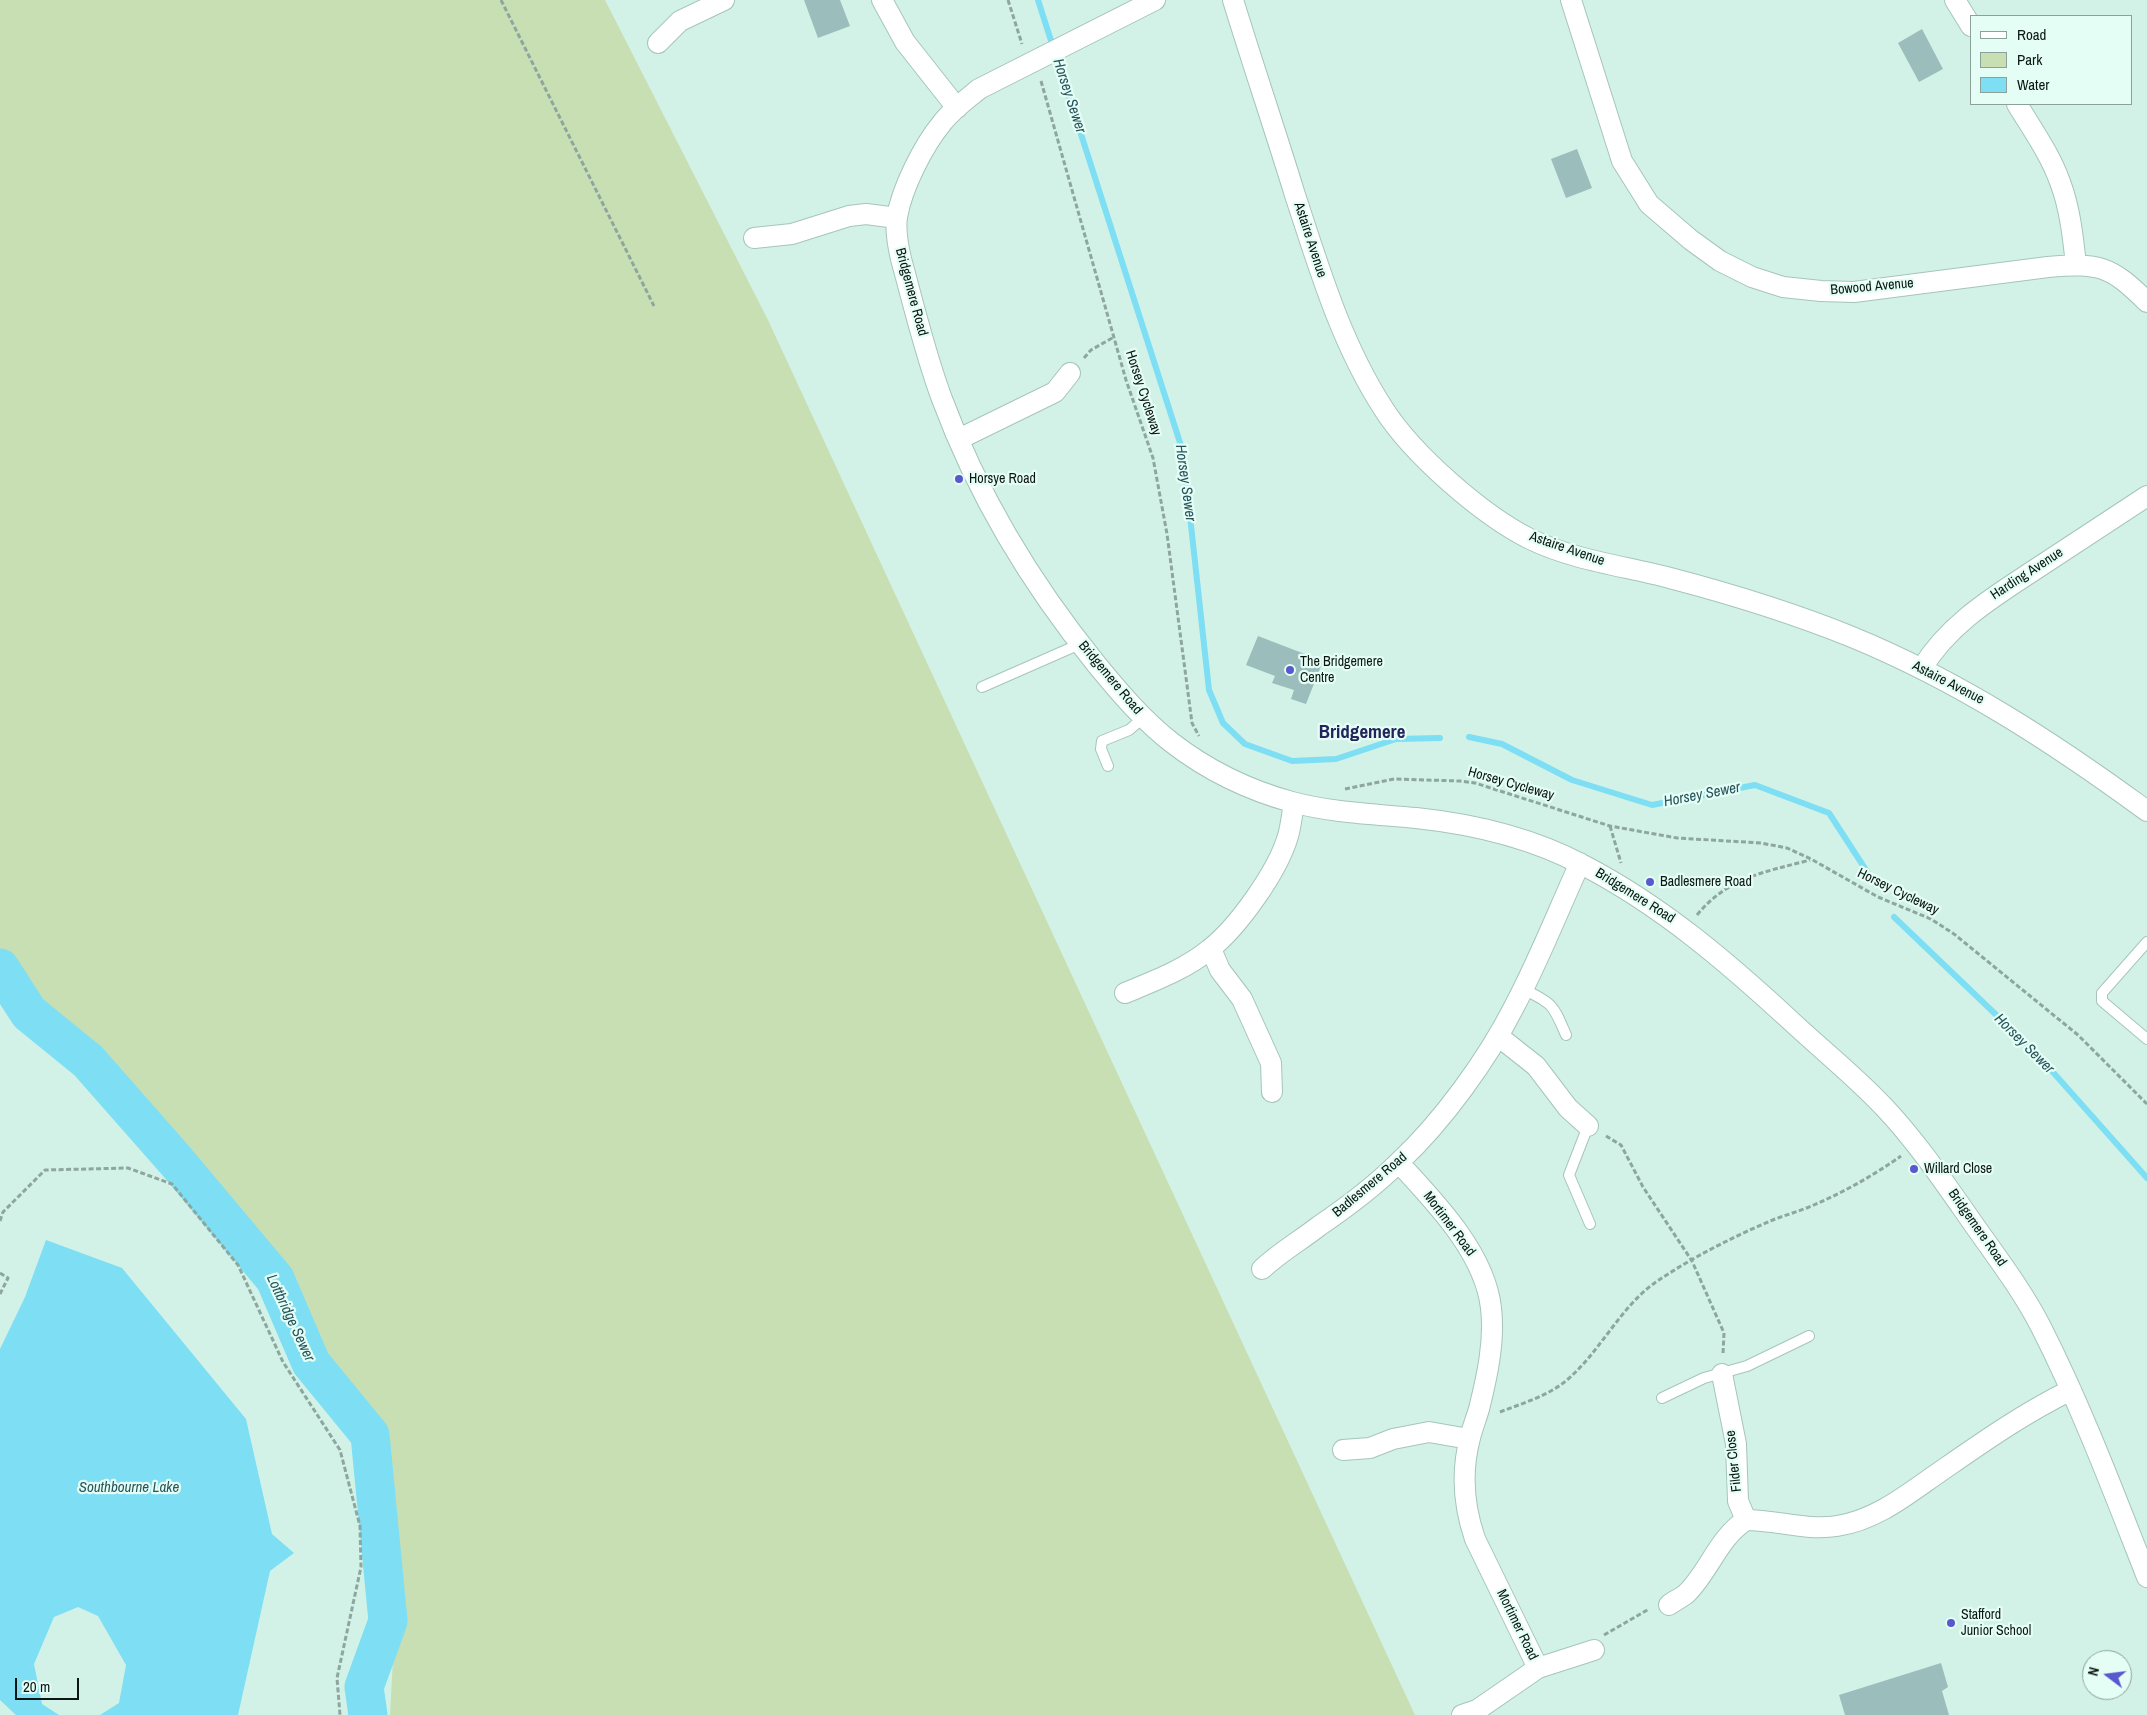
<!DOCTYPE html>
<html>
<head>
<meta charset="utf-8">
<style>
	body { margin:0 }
	#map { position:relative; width:2147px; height:1715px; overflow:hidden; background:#d2f2e7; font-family:"Archivo Narrow",sans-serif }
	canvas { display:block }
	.legend { position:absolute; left:1970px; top:15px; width:162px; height:90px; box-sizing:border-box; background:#e4fef5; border:1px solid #8da19b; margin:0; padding:6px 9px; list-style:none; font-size:15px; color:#0b1613 }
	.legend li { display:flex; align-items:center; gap:10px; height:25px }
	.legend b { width:25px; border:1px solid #8da19b }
	.north { position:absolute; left:2082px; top:1650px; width:50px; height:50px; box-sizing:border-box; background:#e4fef5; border:1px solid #8da19b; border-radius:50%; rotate:285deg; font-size:14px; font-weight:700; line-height:20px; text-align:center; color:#0b1613 }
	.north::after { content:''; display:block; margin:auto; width:18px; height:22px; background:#5858cf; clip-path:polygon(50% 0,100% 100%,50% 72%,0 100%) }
	.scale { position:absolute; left:15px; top:1678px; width:64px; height:22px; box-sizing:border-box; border:2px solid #0b1613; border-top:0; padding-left:6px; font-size:15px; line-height:18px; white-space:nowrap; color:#0b1613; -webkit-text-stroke:4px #e4fef5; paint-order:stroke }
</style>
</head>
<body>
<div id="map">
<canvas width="2147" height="1715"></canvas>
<ul class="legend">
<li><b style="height:6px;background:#fff"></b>Road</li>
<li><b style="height:14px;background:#c8dfb3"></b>Park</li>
<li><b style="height:14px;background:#7ddef4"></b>Water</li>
</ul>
<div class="north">N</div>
<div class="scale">20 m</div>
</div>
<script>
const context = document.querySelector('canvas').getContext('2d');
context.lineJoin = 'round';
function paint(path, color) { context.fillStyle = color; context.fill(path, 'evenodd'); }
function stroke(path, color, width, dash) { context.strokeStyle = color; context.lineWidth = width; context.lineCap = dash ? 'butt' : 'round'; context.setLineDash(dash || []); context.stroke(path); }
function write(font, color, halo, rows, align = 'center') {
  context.font = font + ' "Archivo Narrow",sans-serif'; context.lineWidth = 4.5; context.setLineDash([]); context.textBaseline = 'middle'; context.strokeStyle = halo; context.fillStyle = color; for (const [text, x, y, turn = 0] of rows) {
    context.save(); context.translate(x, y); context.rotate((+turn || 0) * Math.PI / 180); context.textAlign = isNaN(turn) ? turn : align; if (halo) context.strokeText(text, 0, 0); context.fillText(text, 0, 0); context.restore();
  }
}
const green = new Path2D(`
	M 0,0 L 605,0 L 768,320 L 1415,1715 L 390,1715 L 393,1658 L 370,1435 L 311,1363 L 275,1279 L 176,1161 L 88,1061 L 29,1013 L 0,968 Z`);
const water = new Path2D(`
	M 46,1240 L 122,1268 L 246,1419 L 272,1534 L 294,1553 L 270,1571 L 238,1715 L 100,1715 L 119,1703 L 126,1665 L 98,1616 L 78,1607 L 54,1617 L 34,1664 L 42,1704 L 59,1715 L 16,1715 L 0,1700 L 0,1349 L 25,1297 Z`);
const stream = new Path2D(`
	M 1038,0 L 1183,452 L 1209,690 L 1223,723 L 1245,744 L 1292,761 L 1336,759 L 1396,739 L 1440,738
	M 1469,737 L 1502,744 L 1572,780 L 1652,805 L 1755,785 L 1829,813 L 1875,884
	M 1894,917 L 2035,1052 L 2147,1178`);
const river = new Path2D(`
	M 0,968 L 29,1013 L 88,1061 L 176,1161 L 275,1279 L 311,1363 L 370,1435 L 388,1621 L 364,1687 L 368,1715`);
const building = new Path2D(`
	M 804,0 L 840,0 L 850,26 L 818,38 Z
	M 1922,29 L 1943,69 L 1919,82 L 1898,43 Z
	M 1577,149 L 1592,188 L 1566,198 L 1551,159 Z
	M 1258,636 L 1323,661 L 1306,704 L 1291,699 L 1294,690 L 1272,683 L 1275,676 L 1246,665 Z
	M 1941,1663 L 1948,1687 L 1942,1691 L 1949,1715 L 1845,1715 L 1839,1695 Z`);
const path = new Path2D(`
	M 501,0 L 654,306
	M 1008,0 L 1022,44
	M 1041,81 L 1126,380 L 1153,458 L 1167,534 L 1192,723 L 1199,736
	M 1084,358 L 1091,350 L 1114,337
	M 1345,789 L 1394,779 L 1460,781 L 1475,783 L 1610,826 L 1677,838 L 1761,843 L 1787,848 L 1811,859 L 1878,897 L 1931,919 L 1954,934 L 2078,1035 L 2147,1104
	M 1610,826 L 1621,863
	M 1697,915 C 1728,877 1765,872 1810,860
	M 1606,1136 L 1621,1145 L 1643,1187 L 1692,1261 L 1724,1333 L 1723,1354
	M 0,1221 L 3,1212 L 45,1170 L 128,1168 L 172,1184 L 238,1265 L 283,1362 L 340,1450 L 360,1526 L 361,1567 L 337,1678 L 340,1715
	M 0,1273 L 8,1278 L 0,1294
	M 1500,1412 C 1523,1403 1548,1396 1567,1380 C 1600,1352 1621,1306 1656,1282 C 1691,1258 1731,1238 1770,1221 C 1785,1215 1801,1211 1816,1204 C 1846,1191 1874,1175 1901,1156
	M 1604,1635 L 1649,1609`);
const lane = new Path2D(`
	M 982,687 L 1080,644
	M 1108,766 L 1101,749 L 1102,741 L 1129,730 L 1143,718
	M 2147,942 L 2102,993 L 2102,1001 L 2147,1039
	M 1523,989 C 1554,1004 1553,1005 1566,1035
	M 1588,1126 L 1569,1175 L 1590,1224
	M 1662,1398 L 1704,1378 L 1747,1366 L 1809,1336`);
const street = new Path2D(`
	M 882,0 L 905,42 L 957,108
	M 1155,0 L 979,89 C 966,100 952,110 942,123 C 923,146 902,188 897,217 C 895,231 898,246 901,259 C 914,306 925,354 942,399 C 978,496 1032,585 1097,665 C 1120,693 1143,720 1171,742 C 1207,770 1248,790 1292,802 C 1333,813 1374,814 1416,818 C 1473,824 1532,838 1583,865 C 1662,906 1727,962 1791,1021 C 1822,1050 1855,1076 1884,1107 C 1917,1142 1944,1182 1972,1222 C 1996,1256 2022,1290 2041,1327 C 2082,1408 2114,1493 2147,1577
	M 1233,0 C 1253,65 1275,130 1295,195 C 1319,268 1341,343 1383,408 C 1412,454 1482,515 1530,539 C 1573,560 1624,566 1670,578 C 1731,594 1793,613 1852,637 C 1959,681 2054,743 2147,811
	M 1571,0 L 1622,161 L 1649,204 L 1691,240 L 1720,261 L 1752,277 L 1783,287 L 1821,291 L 1854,292 L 2048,267 C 2099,263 2110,265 2147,302
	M 1955,0 L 1971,26
	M 658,43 L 680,21 L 724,0
	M 2017,104 C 2032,129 2050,154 2060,182 C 2070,208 2073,237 2076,265
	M 754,238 L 792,234 L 849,216 L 866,214 L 897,218
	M 959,439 L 1055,392 L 1070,373
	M 1922,668 C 1951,621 1997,595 2042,565 C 2077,542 2112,519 2147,496
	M 1211,949 L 1220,970 L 1242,999 L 1271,1063 L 1272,1092
	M 1125,993 C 1154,981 1186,969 1210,949 C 1238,927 1278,871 1288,836 C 1291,826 1292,814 1294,803
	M 1498,1036 L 1536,1066 L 1568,1108 L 1588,1126
	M 1399,1163 C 1435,1202 1485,1253 1491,1308 C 1495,1341 1487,1377 1479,1409 C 1476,1419 1472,1429 1470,1438 C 1461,1472 1464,1507 1475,1539 L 1538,1668
	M 1262,1269 C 1280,1252 1300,1241 1319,1226 C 1347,1207 1375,1186 1399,1162 C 1442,1122 1487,1060 1514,1007 C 1539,960 1558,911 1580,863
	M 1343,1450 L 1370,1448 L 1393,1439 L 1429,1432 L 1469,1439
	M 1746,1520 C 1777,1520 1807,1531 1837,1526 C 1877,1520 1909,1493 1941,1471 C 1983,1442 2024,1413 2071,1390
	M 1669,1605 C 1674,1601 1681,1598 1686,1594 C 1709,1572 1718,1538 1746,1520 L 1738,1501 L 1736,1444 L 1722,1374
	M 1462,1715 L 1477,1710 L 1538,1668 L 1594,1650`);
const markers = [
	[959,479,5,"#5858cf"],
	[1290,670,5,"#5858cf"],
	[1650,882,5,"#5858cf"],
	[1914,1169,5,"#5858cf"],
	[1951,1623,5,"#5858cf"]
];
const streetNames = [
	["Astaire Avenue",1310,240,72],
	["Bowood Avenue",1872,287,-5],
	["Bridgemere Road",911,292,75],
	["Horsey Cycleway",1143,393,72],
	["Astaire Avenue",1567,549,19],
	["Harding Avenue",2027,574,-33],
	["Bridgemere Road",1110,678,50],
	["Astaire Avenue",1948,683,27],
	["Horsey Cycleway",1511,784,16],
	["Horsey Cycleway",1898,892,26],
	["Bridgemere Road",1635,896,32],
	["Badlesmere Road",1370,1185,-40],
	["Mortimer Road",1449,1224,53],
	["Bridgemere Road",1977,1228,55],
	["Filder Close",1734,1461,-96],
	["Mortimer Road",1517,1625,64]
];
const poiNames = [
	["Horsye Road",969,479],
	["The Bridgemere",1300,662],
	["Centre",1300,678],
	["Badlesmere Road",1660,882],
	["Willard Close",1924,1169],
	["Stafford",1961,1615],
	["Junior School",1961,1631]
];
const waterNames = [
	["Horsey Sewer",1069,96,72],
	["Horsey Sewer",1185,483,82],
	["Horsey Sewer",1702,795,-11],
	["Horsey Sewer",2024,1044,45],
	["Lottbridge Sewer",290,1318,65],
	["Southbourne Lake",129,1488]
];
const districtNames = [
	["Bridgemere",1362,733]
];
paint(green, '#c8dfb3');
paint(water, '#7ddef4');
stroke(stream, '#7ddef4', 6);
stroke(river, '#7ddef4', 39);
paint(building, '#9bbebc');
stroke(lane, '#a6c5ba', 12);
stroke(street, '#a6c5ba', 22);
stroke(path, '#8da69e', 3, [5, 2.5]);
stroke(lane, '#fff', 10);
stroke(street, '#fff', 20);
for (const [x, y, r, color] of markers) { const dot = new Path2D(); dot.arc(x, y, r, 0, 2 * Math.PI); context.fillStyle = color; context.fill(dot); stroke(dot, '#e4fef5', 2); }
write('14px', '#0b1613', '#e4fef5', streetNames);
write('14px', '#0b1613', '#e4fef5', poiNames, 'left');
write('italic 15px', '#29545e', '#e4fef5', waterNames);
write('bold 19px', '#23235d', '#e4fef5', districtNames);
</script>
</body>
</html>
